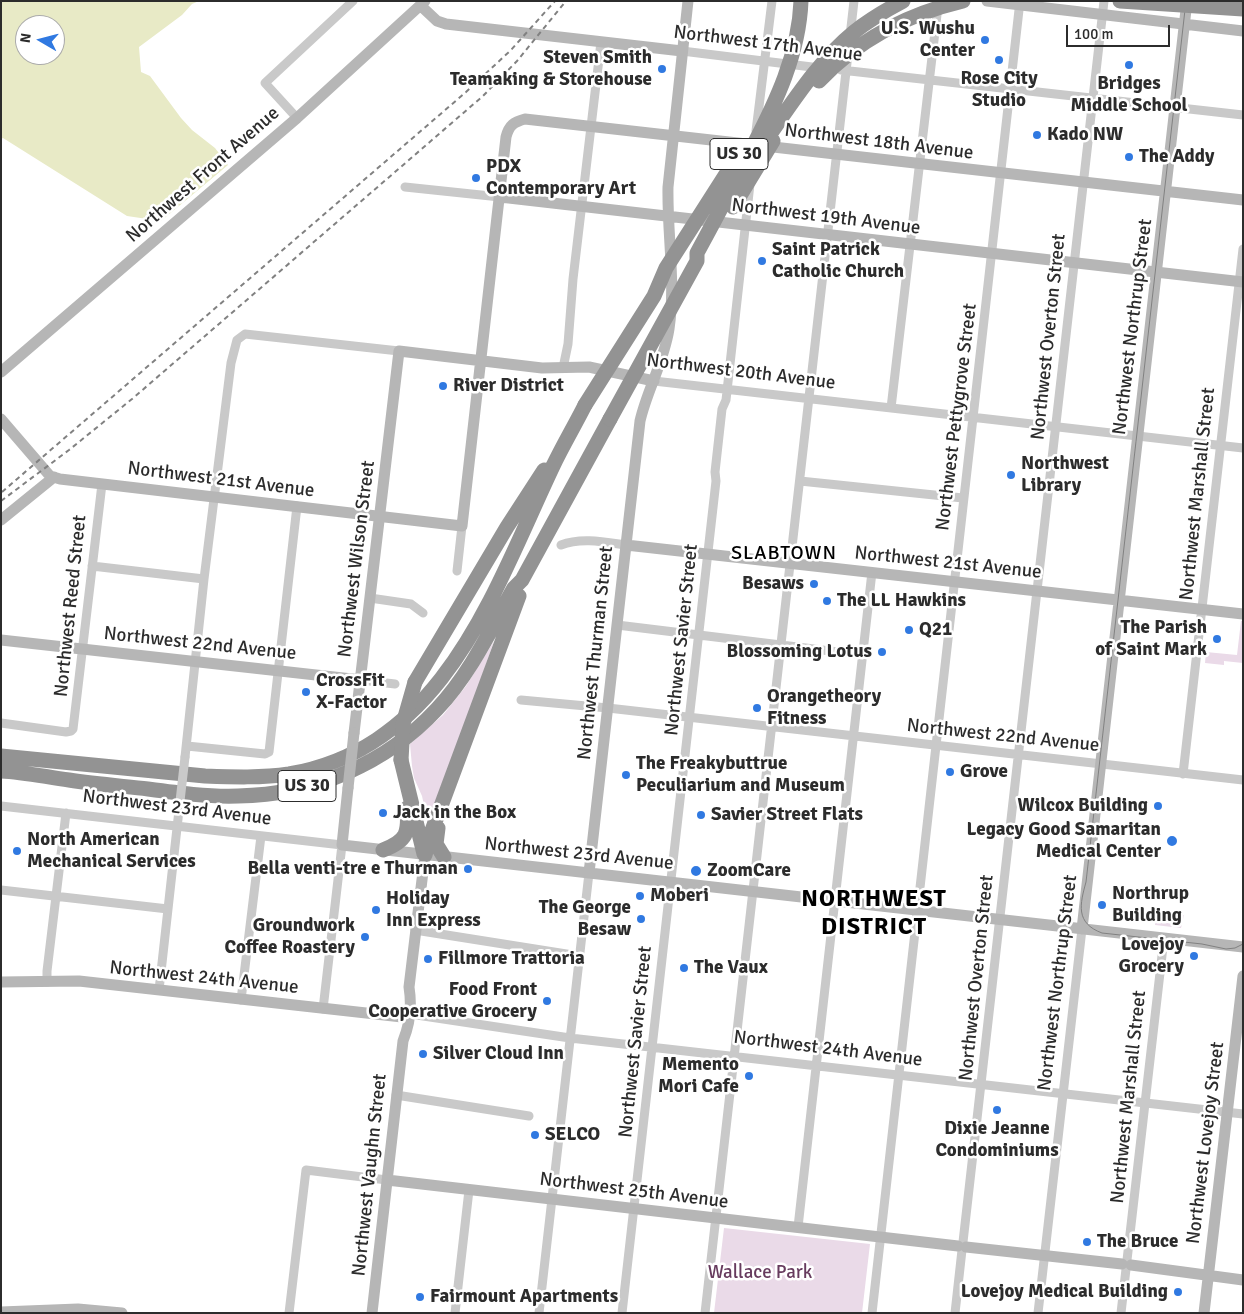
<!DOCTYPE html>
<html>
<head>
<meta charset="utf-8">
<style>
	body { margin:0 }
	#map { position:relative; width:1244px; height:1314px; overflow:hidden; background:#fff; font-family:Signika,sans-serif }
	canvas { display:block }
	.frame { position:absolute; inset:0; border:2px solid #2c2c2c; pointer-events:none }
	.north { position:absolute; left:15px; top:15px; width:50px; height:50px; box-sizing:border-box; background:#fff; border:1px solid #ababab; border-radius:50%; rotate:278deg; font-size:14px; font-weight:700; line-height:20px; text-align:center; color:#2c2c2c }
	.north::after { content:''; display:block; margin:auto; width:18px; height:22px; background:#3079e1; clip-path:polygon(50% 0,100% 100%,50% 72%,0 100%) }
	.scale { position:absolute; left:1066px; top:25px; width:104px; height:22px; box-sizing:border-box; border:2px solid #2c2c2c; border-top:0; padding-left:6px; font-size:15px; line-height:18px; white-space:nowrap; color:#2c2c2c; -webkit-text-stroke:4px #fff; paint-order:stroke }
</style>
</head>
<body>
<div id="map">
<canvas width="1244" height="1314"></canvas>
<div class="frame"></div>
<div class="north">N</div>
<div class="scale">100 m</div>
</div>
<script>
const context = document.querySelector('canvas').getContext('2d');
context.lineJoin = 'round';
function paint(path, color) { context.fillStyle = color; context.fill(path, 'evenodd'); }
function stroke(path, color, width, dash) { context.strokeStyle = color; context.lineWidth = width; context.lineCap = dash ? 'butt' : 'round'; context.setLineDash(dash || []); context.stroke(path); }
function write(font, color, halo, rows, align = 'center') {
  context.font = font + ' Signika,sans-serif'; context.lineWidth = 5; context.setLineDash([]); context.textBaseline = 'middle'; context.strokeStyle = halo; context.fillStyle = color; for (const [text, x, y, turn = 0] of rows) {
    context.save(); context.translate(x, y); context.rotate((+turn || 0) * Math.PI / 180); context.textAlign = isNaN(turn) ? turn : align; if (halo) context.strokeText(text, 0, 0); context.fillText(text, 0, 0); context.restore();
  }
}
const green = new Path2D(`
	M 1241,621 L 1243,621 L 1243,663 L 1224,661 L 1224,665 L 1205,663 L 1206,652 L 1237,655 Z
	M 494,641 L 429,829 L 422,796 L 414,778 L 412,766 L 410,744 L 443,715 L 466,686 Z
	M 1156,912 L 1184,915 L 1181,928 L 1155,925 Z
	M 724,1228 L 870,1244 L 862,1313 L 714,1313 Z`);
const water = new Path2D(`
	M 1,1 L 199,1 L 192,4 L 182,15 L 139,47 L 141,72 L 150,76 L 181,118 L 192,130 L 215,148 L 228,165 L 161,221 L 127,216 L 3,138 L 1,139 ZM 25,25 L 55,25 L 55,55 L 25,55 Z`);
const street = new Path2D(`
	M 850,36 L 854,1
	M 682,51 L 820,68
	M 841,70 L 1243,115
	M 297,118 L 265,83 L 353,1
	M 756,131 L 772,1
	M 405,187 L 500,197
	M 563,368 L 568,344 L 573,279 L 601,42
	M 654,381 L 1243,448
	M 891,408 L 938,6
	M 800,481 L 963,498
	M 561,545 C 581,537 605,542 626,545
	M 92,566 L 204,579
	M 457,571 L 462,526
	M 370,598 L 411,604 L 423,613
	M 617,625 L 863,655
	M 361,680 L 395,684
	M 521,700 L 608,708 L 1243,780
	M 1,723 L 66,732 L 71,731 L 73,729 L 102,484
	M 187,746 L 265,754 L 269,752 L 297,506
	M 185,757 L 204,579 L 231,363 L 237,340 L 245,334 L 399,351
	M 1183,774 L 1243,249
	M 1,806 L 342,845 L 323,1009
	M 1,890 L 168,909
	M 415,930 L 579,956
	M 47,982 L 47,971 L 66,813
	M 159,990 L 179,810
	M 241,1000 L 261,836
	M 410,1014 L 570,1038 L 1243,1114
	M 396,1095 L 529,1116
	M 798,1227 L 872,572
	M 963,1242 L 1104,1
	M 1127,1260 L 1164,938
	M 289,1313 L 306,1170 L 387,1180
	M 455,1313 L 469,1190
	M 539,1313 L 589,873
	M 622,1313 L 716,481 L 715,472 L 722,409 L 726,400 L 750,184
	M 705,1313 L 848,54
	M 872,1313 L 1020,1
	M 955,1313 L 962,1250
	M 1038,1313 L 1082,929
	M 1121,1313 L 1126,1269`);
const secondary = new Path2D(`
	M 987,1 L 1243,31
	M 421,6 L 437,21 L 446,24 L 682,51
	M 500,197 L 1243,282
	M 1,372 L 297,118 L 425,1
	M 1,419 L 44,469 L 50,476 L 60,479 L 462,526 L 506,137 C 509,125 514,122 525,119 L 1243,200
	M 1,520 L 54,477
	M 626,545 L 1243,614
	M 1,640 L 361,680
	M 354,733 L 399,351 L 542,368 L 589,367 L 654,381
	M 348,788 L 342,845 L 1243,947
	M 589,873 L 640,421 C 647,390 664,362 669,329 C 676,282 667,234 668,187 L 688,1
	M 1082,929 L 1187,1
	M 1,982 L 79,981 L 402,1017
	M 387,1180 L 958,1246
	M 966,1247 L 1122,1264
	M 1131,1265 L 1243,1280
	M 1,1312 L 78,1309 L 122,1313
	M 372,1313 L 403,1041 C 410,1024 412,1006 409,987 L 425,855
	M 1204,1313 L 1243,976`);
const highway = new Path2D(`
	M 415,682 L 507,527 L 544,470
	M 1,756 L 205,776 C 233,777 262,778 289,774 C 445,747 494,590 553,466 C 563,445 575,425 585,405
	M 401,760 L 424,854
	M 1,771 C 24,772 46,777 69,780 C 95,784 121,786 148,789 C 178,793 208,797 238,796 C 313,795 386,764 437,709 C 470,674 491,629 514,588 L 522,580 L 610,419
	M 438,828 L 436,844 L 444,857
	M 383,850 C 407,841 409,833 407,808
	M 425,855 L 431,833 L 519,596`);
const tram = new Path2D(`
	M 1186,1 L 1086,882 C 1080,904 1075,923 1102,933 L 1202,944 L 1226,949 L 1235,948 L 1243,944`);
const rail = new Path2D(`
	M 2,492 L 466,92 L 511,50 L 555,1
	M 1,501 L 69,450 L 132,399 L 483,96 L 517,61 L 566,1`);
const streetBridge = new Path2D(`
	M 179,810 L 185,757`);
const secondaryBridge = new Path2D(`
	M 348,788 L 354,733`);
const highwayBridge = new Path2D(`
	M 1120,1 L 1243,9
	M 819,81 C 858,40 908,14 963,1
	M 761,147 C 789,108 816,63 854,32 C 869,20 886,10 903,1
	M 733,207 L 773,141
	M 585,405 L 654,296 L 666,268 L 744,146
	M 610,419 L 697,261 L 697,253 C 716,218 735,183 752,148 C 776,102 799,54 801,1
	M 401,760 L 403,724 L 415,682`);
const markers = [
	[985,40,5,"#3079e1"],
	[999,60,5,"#3079e1"],
	[1129,65,5,"#3079e1"],
	[662,69,5,"#3079e1"],
	[1037,135,5,"#3079e1"],
	[1129,157,5,"#3079e1"],
	[476,178,5,"#3079e1"],
	[762,261,5,"#3079e1"],
	[443,386,5,"#3079e1"],
	[1011,475,5,"#3079e1"],
	[814,584,5,"#3079e1"],
	[827,601,5,"#3079e1"],
	[909,630,5,"#3079e1"],
	[1217,639,5,"#3079e1"],
	[882,652,5,"#3079e1"],
	[306,692,5,"#3079e1"],
	[757,708,5,"#3079e1"],
	[950,772,5,"#3079e1"],
	[626,775,5,"#3079e1"],
	[1158,806,5,"#3079e1"],
	[383,813,5,"#3079e1"],
	[701,815,5,"#3079e1"],
	[1172,841,6,"#3079e1"],
	[17,851,5,"#3079e1"],
	[468,869,5,"#3079e1"],
	[696,871,6,"#3079e1"],
	[640,896,5,"#3079e1"],
	[1102,905,5,"#3079e1"],
	[376,910,5,"#3079e1"],
	[641,919,5,"#3079e1"],
	[365,937,5,"#3079e1"],
	[1194,956,5,"#3079e1"],
	[428,959,5,"#3079e1"],
	[684,968,5,"#3079e1"],
	[547,1001,5,"#3079e1"],
	[423,1054,5,"#3079e1"],
	[749,1076,5,"#3079e1"],
	[997,1110,5,"#3079e1"],
	[535,1135,5,"#3079e1"],
	[1087,1242,5,"#3079e1"],
	[1178,1292,5,"#3079e1"],
	[420,1297,5,"#3079e1"]
];
const shields = [
	[739,154,58],
	[307,786,58]
];
const shieldNames = [
	["US 30",739,154],
	["US 30",307,786]
];
const poiNames = [
	["U.S. Wushu",975,29,"right"],
	["Center",975,51,"right"],
	["Steven Smith",652,58,"right"],
	["Teamaking & Storehouse",652,80,"right"],
	["Rose City",999,79,"center"],
	["Studio",999,101,"center"],
	["Bridges",1129,84,"center"],
	["Middle School",1129,106,"center"],
	["Kado NW",1047,135],
	["The Addy",1139,157],
	["PDX",486,167],
	["Contemporary Art",486,189],
	["Saint Patrick",772,250],
	["Catholic Church",772,272],
	["River District",453,386],
	["Northwest",1021,464],
	["Library",1021,486],
	["Besaws",804,584,"right"],
	["The LL Hawkins",837,601],
	["The Parish",1207,628,"right"],
	["of Saint Mark",1207,650,"right"],
	["Q21",919,630],
	["Blossoming Lotus",872,652,"right"],
	["CrossFit",316,681],
	["X-Factor",316,703],
	["Orangetheory",767,697],
	["Fitness",767,719],
	["The Freakybuttrue",636,764],
	["Peculiarium and Museum",636,786],
	["Grove",960,772],
	["Wilcox Building",1148,806,"right"],
	["Jack in the Box",393,813],
	["Savier Street Flats",711,815],
	["Legacy Good Samaritan",1161,830,"right"],
	["Medical Center",1161,852,"right"],
	["North American",27,840],
	["Mechanical Services",27,862],
	["Bella venti-tre e Thurman",458,869,"right"],
	["ZoomCare",707,871],
	["Northrup",1112,894],
	["Building",1112,916],
	["Moberi",650,896],
	["Holiday",386,899],
	["Inn Express",386,921],
	["The George",631,908,"right"],
	["Besaw",631,930,"right"],
	["Groundwork",355,926,"right"],
	["Coffee Roastery",355,948,"right"],
	["Lovejoy",1184,945,"right"],
	["Grocery",1184,967,"right"],
	["Fillmore Trattoria",438,959],
	["The Vaux",694,968],
	["Food Front",537,990,"right"],
	["Cooperative Grocery",537,1012,"right"],
	["Silver Cloud Inn",433,1054],
	["Memento",739,1065,"right"],
	["Mori Cafe",739,1087,"right"],
	["Dixie Jeanne",997,1129,"center"],
	["Condominiums",997,1151,"center"],
	["SELCO",545,1135],
	["The Bruce",1097,1242],
	["Lovejoy Medical Building",1168,1292,"right"],
	["Fairmount Apartments",430,1297]
];
const streetNames = [
	["Northwest 17th Avenue",768,44,7],
	["Northwest 18th Avenue",879,142,7],
	["Northwest Front Avenue",203,175,-41],
	["Northwest 19th Avenue",826,217,7],
	["Northwest Northrup Street",1133,327,-83],
	["Northwest Overton Street",1049,337,-84],
	["Northwest 20th Avenue",741,372,7],
	["Northwest Pettygrove Street",957,417,-83],
	["Northwest 21st Avenue",221,480,7],
	["Northwest Marshall Street",1198,494,-84],
	["Northwest Wilson Street",357,559,-83],
	["Northwest 21st Avenue",948,563,6],
	["Northwest Reed Street",71,606,-84],
	["Northwest Savier Street",682,640,-84],
	["Northwest 22nd Avenue",200,644,6],
	["Northwest Thurman Street",596,653,-84],
	["Northwest 22nd Avenue",1003,736,6],
	["Northwest 23rd Avenue",177,808,7],
	["Northwest 23rd Avenue",579,854,6],
	["Northwest 24th Avenue",204,978,6],
	["Northwest Overton Street",977,978,-84],
	["Northwest Northrup Street",1058,983,-83],
	["Northwest Savier Street",636,1042,-84],
	["Northwest 24th Avenue",828,1049,7],
	["Northwest Marshall Street",1129,1097,-84],
	["Northwest Lovejoy Street",1206,1143,-83],
	["Northwest Vaughn Street",370,1175,-84],
	["Northwest 25th Avenue",634,1191,7]
];
const parkNames = [
	["Wallace Park",760,1273]
];
const neighbourhoodNames = [
	["SLABTOWN",784,554]
];
const districtNames = [
	["NORTHWEST",874,900],
	["DISTRICT",874,928]
];
paint(green, '#eadae8');
paint(water, '#e8eac6');
stroke(street, '#c9c9c9', 9);
stroke(secondary, '#b6b6b6', 11);
stroke(highway, '#939393', 15);
stroke(tram, '#818181', 1);
stroke(rail, '#818181', 2, [5, 4]);
stroke(streetBridge, '#c9c9c9', 9);
stroke(secondaryBridge, '#b6b6b6', 11);
stroke(highwayBridge, '#939393', 15);
for (const [x, y, r, color] of markers) { const dot = new Path2D(); dot.arc(x, y, r, 0, 2 * Math.PI); context.fillStyle = color; context.fill(dot); stroke(dot, '#fff', 2); }
for (const [x, y, w] of shields) { const box = new Path2D(); box.roundRect(x - w / 2, y - 15.5, w, 31, 4); context.fillStyle = '#fff'; context.fill(box); stroke(box, '#2c2c2c', 1); }
write('bold 18px', '#2c2c2c', null, shieldNames);
write('bold 19px', '#2c2c2c', '#fff', poiNames, 'left');
write('19px', '#2c2c2c', '#fff', streetNames);
write('19px', '#673b5e', '#fff', parkNames);
context.letterSpacing = '1px';
write('20px', '#000', '#fff', neighbourhoodNames);
context.letterSpacing = '0px';
context.letterSpacing = '1px';
write('bold 24px', '#000', '#fff', districtNames);
context.letterSpacing = '0px';
</script>
</body>
</html>
